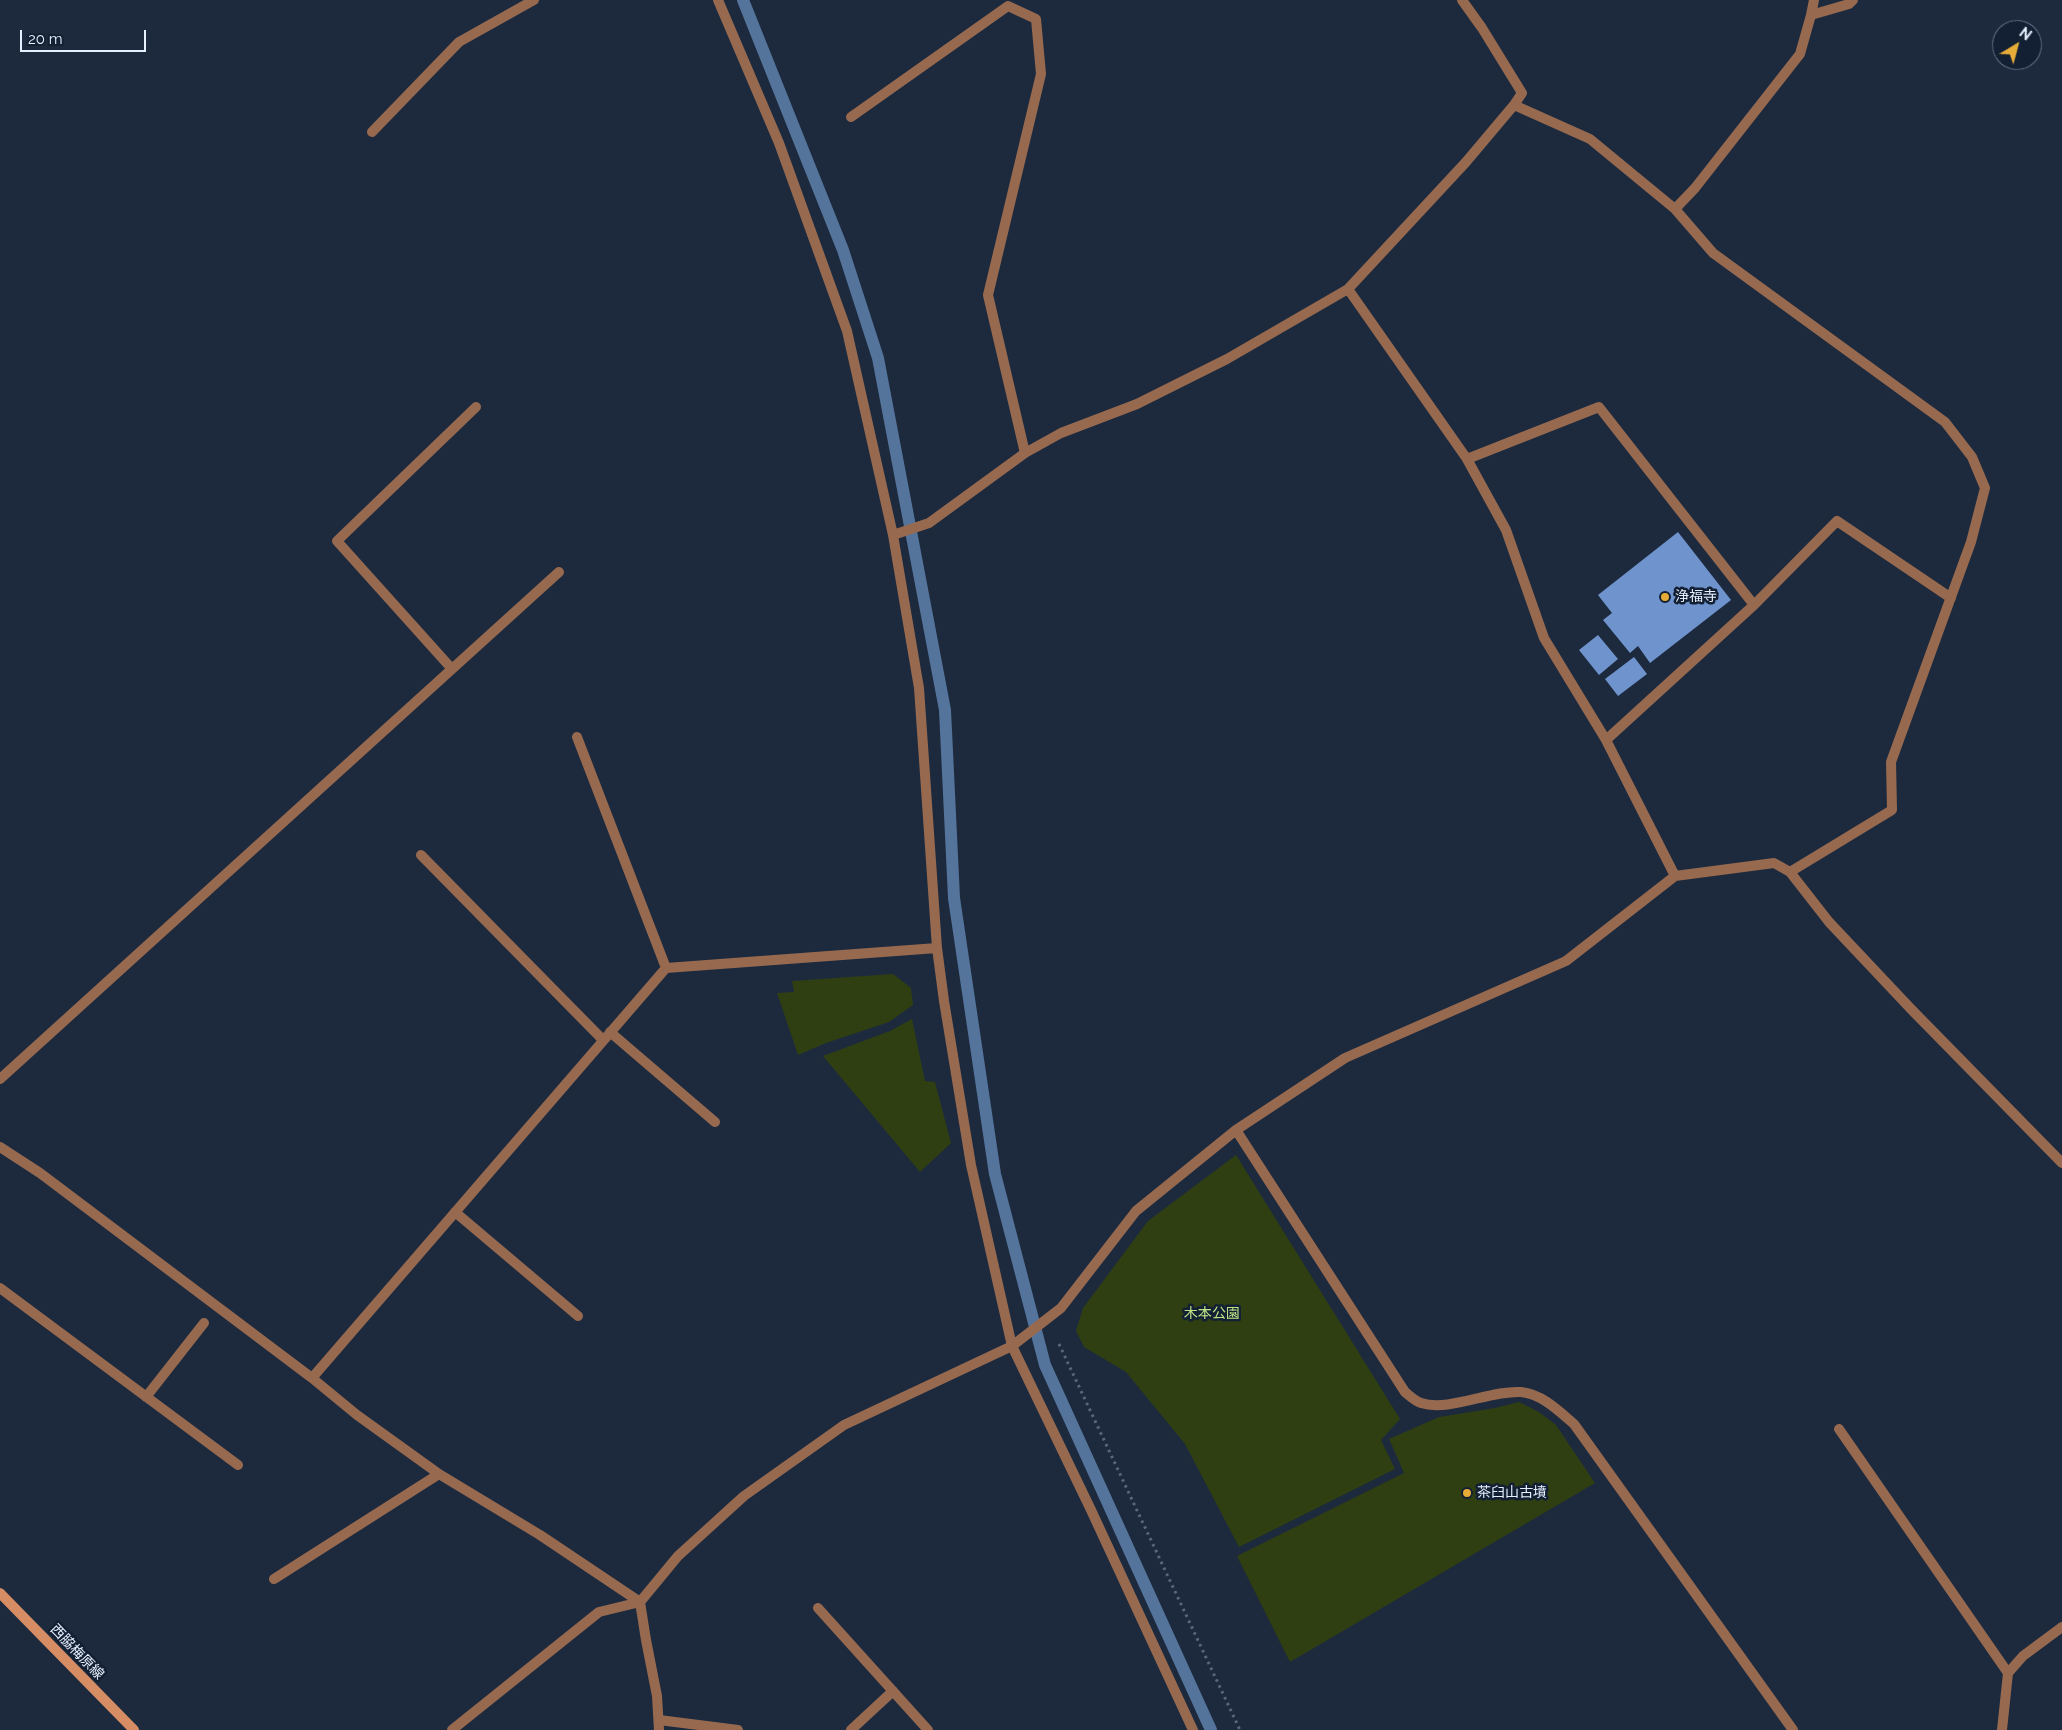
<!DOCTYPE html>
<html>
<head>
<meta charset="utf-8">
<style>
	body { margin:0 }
	#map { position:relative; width:2062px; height:1730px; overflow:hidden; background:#1d2a3e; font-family:Raleway,sans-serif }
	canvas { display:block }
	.north { position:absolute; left:1992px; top:20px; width:50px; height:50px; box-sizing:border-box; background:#132034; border:1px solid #677384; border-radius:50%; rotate:37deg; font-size:14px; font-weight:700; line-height:20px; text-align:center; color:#e6effd }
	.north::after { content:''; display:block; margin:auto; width:18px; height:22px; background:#e7ac37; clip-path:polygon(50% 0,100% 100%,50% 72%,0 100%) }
	.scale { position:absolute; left:20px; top:30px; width:126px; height:22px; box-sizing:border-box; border:2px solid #e6effd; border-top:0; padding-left:6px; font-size:15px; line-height:18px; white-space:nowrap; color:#e6effd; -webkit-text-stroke:4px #132034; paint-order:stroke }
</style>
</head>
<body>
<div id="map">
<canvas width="2062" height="1730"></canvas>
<div class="north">N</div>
<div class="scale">20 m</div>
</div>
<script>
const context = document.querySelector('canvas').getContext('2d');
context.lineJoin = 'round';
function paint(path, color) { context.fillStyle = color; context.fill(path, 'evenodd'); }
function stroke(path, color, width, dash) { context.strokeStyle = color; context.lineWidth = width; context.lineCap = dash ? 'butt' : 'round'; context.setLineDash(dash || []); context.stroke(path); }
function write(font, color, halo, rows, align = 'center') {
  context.font = font + ' Raleway,"Noto Sans JP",sans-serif'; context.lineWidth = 5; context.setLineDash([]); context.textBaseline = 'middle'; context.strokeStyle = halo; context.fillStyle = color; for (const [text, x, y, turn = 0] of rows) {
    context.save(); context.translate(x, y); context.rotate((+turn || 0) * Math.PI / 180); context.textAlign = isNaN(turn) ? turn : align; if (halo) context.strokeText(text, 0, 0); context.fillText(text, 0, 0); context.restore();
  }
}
const green = new Path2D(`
	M 893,974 L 911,988 L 913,1005 L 889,1022 L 826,1043 L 798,1055 L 777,993 L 794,992 L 792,981 Z
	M 912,1019 L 925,1081 L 935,1082 L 951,1143 L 920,1172 L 823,1056 L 890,1031 Z
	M 1236,1155 L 1400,1419 L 1381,1440 L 1395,1469 L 1239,1547 L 1185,1444 L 1126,1372 L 1084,1347 L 1076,1331 L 1083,1308 L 1148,1221 Z
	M 1519,1402 L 1539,1412 L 1556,1425 L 1595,1483 L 1290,1662 L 1237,1556 L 1404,1473 L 1389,1439 L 1439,1417 L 1495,1408 Z`);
const stream = new Path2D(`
	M 743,0 L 843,250 L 878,358 L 945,710 L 954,898 L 995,1174 L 1045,1365 L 1211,1730`);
const building = new Path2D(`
	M 1678,532 L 1731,600 L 1650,663 L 1638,646 L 1630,653 L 1603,620 L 1612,613 L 1598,595 Z
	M 1598,635 L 1618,659 L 1599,675 L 1579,650 Z
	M 1634,657 L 1647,674 L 1618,696 L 1605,679 Z`);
const path = new Path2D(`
	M 1059,1344 L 1240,1730`);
const street = new Path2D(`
	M 718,0 L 779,143 L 847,331 L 893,535 L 919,688 L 937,948 L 944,1001 L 971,1165 L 1012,1346 L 1091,1510 L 1193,1730
	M 1462,0 L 1482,28 L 1522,93 L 1514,105
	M 1814,0 L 1811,15 L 1849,4 L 1853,0
	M 851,117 L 1008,6 L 1036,19 L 1041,74 L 988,295 L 1025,453
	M 372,132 L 459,42 L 534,0
	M 1348,289 L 1467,459 L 1599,407 L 1754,605
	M 476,407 L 337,541 L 452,669 L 559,572
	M 1467,459 L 1506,530 L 1544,638 L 1606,740 L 1754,605 L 1837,521 L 1951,598
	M 893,535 L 929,523 L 1025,453 L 1061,433 L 1137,404 L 1227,359 L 1348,289 L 1466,162 L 1514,105 L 1590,139 L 1675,209
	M 577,737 L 666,968
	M 1606,740 L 1675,876
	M 421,855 L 603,1040
	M 1790,872 L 1892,810 L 1891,762 L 1971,542 L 1985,488 L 1972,457 L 1945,422 L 1713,253 L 1675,209 L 1695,188 L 1800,54 L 1811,15
	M 610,1032 L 715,1122
	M 0,1079 L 452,669
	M 1236,1130 L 1405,1392 C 1410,1396 1415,1401 1421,1403 C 1449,1412 1491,1390 1521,1392 C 1542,1394 1559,1411 1574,1424 L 1793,1730
	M 0,1147 L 40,1173 L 312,1378 L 357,1415 L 439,1474 L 540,1535 L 640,1602 L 646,1640 L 657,1696 L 659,1730
	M 455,1212 L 578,1316
	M 0,1288 L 238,1465
	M 312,1378 L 666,968 L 937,948
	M 146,1397 L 204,1323
	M 1839,1429 L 2008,1673
	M 274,1579 L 439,1474
	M 818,1608 L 928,1730
	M 659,1720 L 738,1730
	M 452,1730 L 599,1612 L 640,1602 L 678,1556 L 744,1496 L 844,1425 L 1012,1346 L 1061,1308 L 1136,1211 L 1236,1130 L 1345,1058 L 1566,961 L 1675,876 L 1774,863 L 1790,872 L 1829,922 L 1911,1009 L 2062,1163
	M 851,1730 L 893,1691
	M 2002,1730 L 2008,1673 L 2023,1656 L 2062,1627`);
const secondary = new Path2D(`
	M 0,1593 L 134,1730`);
const markers = [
	[1665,597,5,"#e7ac37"],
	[1467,1493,5,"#e7ac37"]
];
const poiNames = [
	["浄福寺",1675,597],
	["茶臼山古墳",1477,1493]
];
const parkNames = [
	["木本公園",1212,1314]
];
const streetNames = [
	["西脇梅原線",77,1652,46]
];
paint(green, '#2f3f12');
stroke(stream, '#55749b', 12);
paint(building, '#6f94cd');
stroke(path, '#5b6779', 3, [2.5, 4]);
stroke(street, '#976a50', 10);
stroke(secondary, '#d68d64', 10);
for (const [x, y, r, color] of markers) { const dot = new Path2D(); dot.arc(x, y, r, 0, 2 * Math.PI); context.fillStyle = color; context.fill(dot); stroke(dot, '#132034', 2); }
write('14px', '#e6effd', '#132034', poiNames, 'left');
write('14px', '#bfe387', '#132034', parkNames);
write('14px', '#e6effd', '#132034', streetNames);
</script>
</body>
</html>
